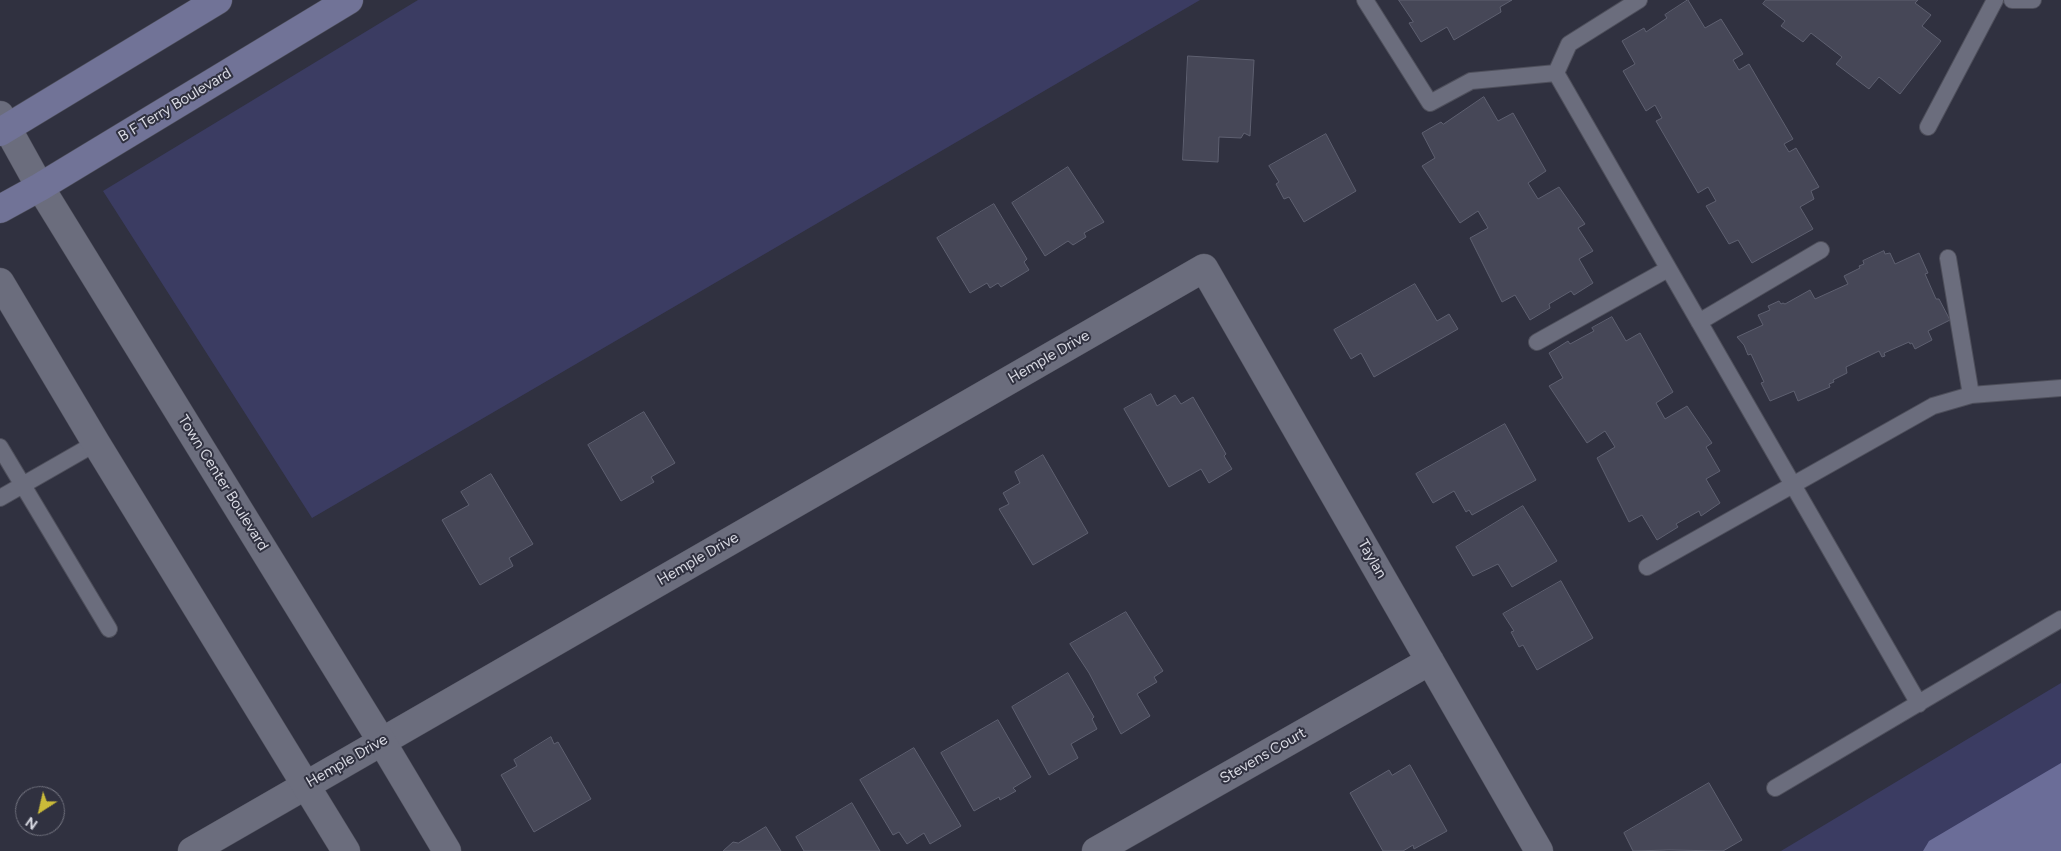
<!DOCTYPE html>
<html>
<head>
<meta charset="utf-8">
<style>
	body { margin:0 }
	#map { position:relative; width:2061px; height:851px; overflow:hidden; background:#303140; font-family:Figtree,sans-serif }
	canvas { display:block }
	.north { position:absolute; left:15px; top:786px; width:50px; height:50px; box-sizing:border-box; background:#303140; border:1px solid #747581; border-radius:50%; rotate:215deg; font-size:14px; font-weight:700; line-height:20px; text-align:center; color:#d9dae3 }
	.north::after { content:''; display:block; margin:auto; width:18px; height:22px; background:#caba39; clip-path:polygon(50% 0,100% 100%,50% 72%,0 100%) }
</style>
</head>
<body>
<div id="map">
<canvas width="2061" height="851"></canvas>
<div class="north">N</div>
</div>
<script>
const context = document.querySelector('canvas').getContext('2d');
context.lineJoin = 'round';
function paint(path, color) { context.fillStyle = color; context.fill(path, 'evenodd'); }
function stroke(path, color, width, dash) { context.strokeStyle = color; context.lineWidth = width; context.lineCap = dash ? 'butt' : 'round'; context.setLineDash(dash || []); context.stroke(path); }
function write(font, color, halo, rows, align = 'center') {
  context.font = font + ' Figtree,sans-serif'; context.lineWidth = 4; context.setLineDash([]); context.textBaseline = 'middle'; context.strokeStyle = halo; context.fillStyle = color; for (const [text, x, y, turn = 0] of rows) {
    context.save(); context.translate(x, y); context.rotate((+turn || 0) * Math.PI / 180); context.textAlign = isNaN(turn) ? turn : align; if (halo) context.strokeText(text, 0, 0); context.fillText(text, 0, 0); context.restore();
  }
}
const green = new Path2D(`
	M 418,0 L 1200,0 L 312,518 L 103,191 Z
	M 2061,683 L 2061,851 L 1781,851 Z`);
const water = new Path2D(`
	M 2061,763 L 2061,851 L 1923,851 L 1929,841 Z`);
const building = new Path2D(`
	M 1399,0 L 1512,0 L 1500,7 L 1501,12 L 1454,40 L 1447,27 L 1421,42 L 1409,23 L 1413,22 Z
	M 1688,0 L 1705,28 L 1721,19 L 1743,54 L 1733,60 L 1739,70 L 1749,64 L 1793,139 L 1784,144 L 1789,152 L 1796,148 L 1819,187 L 1811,191 L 1814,199 L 1800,207 L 1813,229 L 1752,263 L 1738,240 L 1729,244 L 1706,206 L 1716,201 L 1708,187 L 1698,193 L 1656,121 L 1662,118 L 1655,105 L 1646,111 L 1623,71 L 1635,64 L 1622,41 L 1644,28 L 1646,32 L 1667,18 L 1665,15 Z
	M 1766,0 L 1918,0 L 1915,3 L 1931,15 L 1922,26 L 1941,41 L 1900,94 L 1879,77 L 1869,89 L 1836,64 L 1842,57 L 1811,33 L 1803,42 L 1781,26 L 1785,21 L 1763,4 Z
	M 1188,56 L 1254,60 L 1250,136 L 1244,133 L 1241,138 L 1219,137 L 1218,162 L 1183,160 Z
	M 1484,97 L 1498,121 L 1513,113 L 1546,171 L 1528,183 L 1538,199 L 1559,187 L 1585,224 L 1578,228 L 1593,251 L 1579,259 L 1593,283 L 1574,295 L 1571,291 L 1549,304 L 1550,308 L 1530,320 L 1515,295 L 1502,302 L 1470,238 L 1488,228 L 1478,211 L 1460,223 L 1422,166 L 1435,158 L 1422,133 L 1441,122 L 1443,124 Z
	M 1326,134 L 1356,191 L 1304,222 L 1289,197 L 1284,199 L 1276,184 L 1279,182 L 1269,166 Z
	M 1068,167 L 1104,222 L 1084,233 L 1086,237 L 1073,245 L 1068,241 L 1045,256 L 1012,203 Z
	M 994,204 L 1027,259 L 1024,262 L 1029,270 L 1001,287 L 998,283 L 990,288 L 987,283 L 970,293 L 937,238 Z
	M 1884,251 L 1885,254 L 1890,253 L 1895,264 L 1919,253 L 1928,273 L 1925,274 L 1936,299 L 1939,299 L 1950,320 L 1928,331 L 1932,340 L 1915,349 L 1912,343 L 1910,344 L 1909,342 L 1884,353 L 1885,356 L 1882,357 L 1879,351 L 1846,367 L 1847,373 L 1833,380 L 1834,382 L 1829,384 L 1830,387 L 1798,401 L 1794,391 L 1770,401 L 1761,383 L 1764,382 L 1751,354 L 1748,355 L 1744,345 L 1737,337 L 1763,325 L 1758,315 L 1770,310 L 1768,306 L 1779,301 L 1781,304 L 1783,303 L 1785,304 L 1810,290 L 1815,299 L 1848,284 L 1844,276 L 1860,268 L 1859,266 L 1864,264 L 1863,261 Z
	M 1415,284 L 1437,321 L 1449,314 L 1458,329 L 1374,377 L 1361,353 L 1351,359 L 1334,330 Z
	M 1612,317 L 1626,341 L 1640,333 L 1673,392 L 1656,403 L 1665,419 L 1687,406 L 1712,443 L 1706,447 L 1720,471 L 1706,479 L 1720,503 L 1701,516 L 1699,511 L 1676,524 L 1678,527 L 1657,540 L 1642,515 L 1629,522 L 1597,458 L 1615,447 L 1605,431 L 1587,443 L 1549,386 L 1563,378 L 1549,353 L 1568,341 L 1570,344 L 1594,331 L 1592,328 Z
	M 1151,394 L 1157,406 L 1175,395 L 1181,404 L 1193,397 L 1226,454 L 1224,456 L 1232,469 L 1209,483 L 1201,469 L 1169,487 L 1124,409 Z
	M 644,412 L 675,463 L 651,477 L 654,482 L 621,501 L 588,445 Z
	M 1505,424 L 1536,480 L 1472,515 L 1469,510 L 1466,512 L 1454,491 L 1433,503 L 1416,474 Z
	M 1043,455 L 1088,533 L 1033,565 L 999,509 L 1009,504 L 1003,493 L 1020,483 L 1015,472 Z
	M 491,474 L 533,544 L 509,558 L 513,566 L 480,585 L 442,520 L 469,505 L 461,492 Z
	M 1523,506 L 1557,561 L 1512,587 L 1498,564 L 1473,576 L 1456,547 Z
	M 1561,581 L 1593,638 L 1537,670 L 1523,645 L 1519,647 L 1511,632 L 1514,631 L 1503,614 Z
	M 1126,612 L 1163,671 L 1154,677 L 1157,682 L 1137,694 L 1150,716 L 1121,734 L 1089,673 L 1070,644 Z
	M 1068,673 L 1094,717 L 1092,719 L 1097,729 L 1071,744 L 1078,758 L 1049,775 L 1012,707 Z
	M 998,720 L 1031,777 L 1013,788 L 1016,791 L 1000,800 L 999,797 L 974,811 L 941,753 Z
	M 551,737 L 554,744 L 558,742 L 591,799 L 534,832 L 501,775 L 517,766 L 514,760 Z
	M 914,748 L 961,826 L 930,844 L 924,833 L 907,844 L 899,832 L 893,835 L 860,780 Z
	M 1410,765 L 1447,831 L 1414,849 L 1413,845 L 1403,851 L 1383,851 L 1350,793 L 1389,770 L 1392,775 Z
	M 1709,783 L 1742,840 L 1723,851 L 1669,850 L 1633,851 L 1624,833 Z
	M 852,803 L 880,851 L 804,851 L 796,837 Z
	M 766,827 L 781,851 L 723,851 L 733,842 L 738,843 Z`);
const service = new Path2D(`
	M 1365,0 L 1430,103 L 1471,81 L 1556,73
	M 1639,0 L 1569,44 L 1556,73 L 1919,704
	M 2012,0 L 2033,0
	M 1928,127 L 1995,0
	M 1948,258 L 1971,395
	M 1699,322 L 1821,250
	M 1537,342 L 1668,269
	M 0,447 L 109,629
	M 0,498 L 96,443
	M 1647,567 L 1933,406 L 1971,395 L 2061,388
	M 1775,788 L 2061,619`);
const minor = new Path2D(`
	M 192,851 L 1204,268 L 1539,851
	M 1096,851 L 1430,661`);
const tertiary = new Path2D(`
	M 0,115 L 40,187 L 382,742 L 447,851
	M 0,282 L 96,443 L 346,851`);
const secondary = new Path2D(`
	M 0,132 L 218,0
	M 0,209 L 40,187 L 349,0`);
const streetNames = [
	["B F Terry Boulevard",175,105,-31],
	["Hemple Drive",1049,357,-30],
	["Town Center Boulevard",223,483,58],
	["Hemple Drive",698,559,-30],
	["Taylan",1372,559,60],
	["Stevens Court",1263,756,-30],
	["Hemple Drive",347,761,-30]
];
paint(green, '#3b3c62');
paint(water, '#6b6d98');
paint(building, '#464757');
stroke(building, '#5e6070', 1);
stroke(service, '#4e4f5b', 18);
stroke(minor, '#4e4f5b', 29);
stroke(tertiary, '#4e4f5b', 29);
stroke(secondary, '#4e4f5b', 29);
stroke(service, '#6b6d7d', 16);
stroke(minor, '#6b6d7d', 28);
stroke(tertiary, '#6b6d7d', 28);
stroke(secondary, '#717397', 28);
write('15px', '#d9dae3', '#303140', streetNames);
</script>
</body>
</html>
